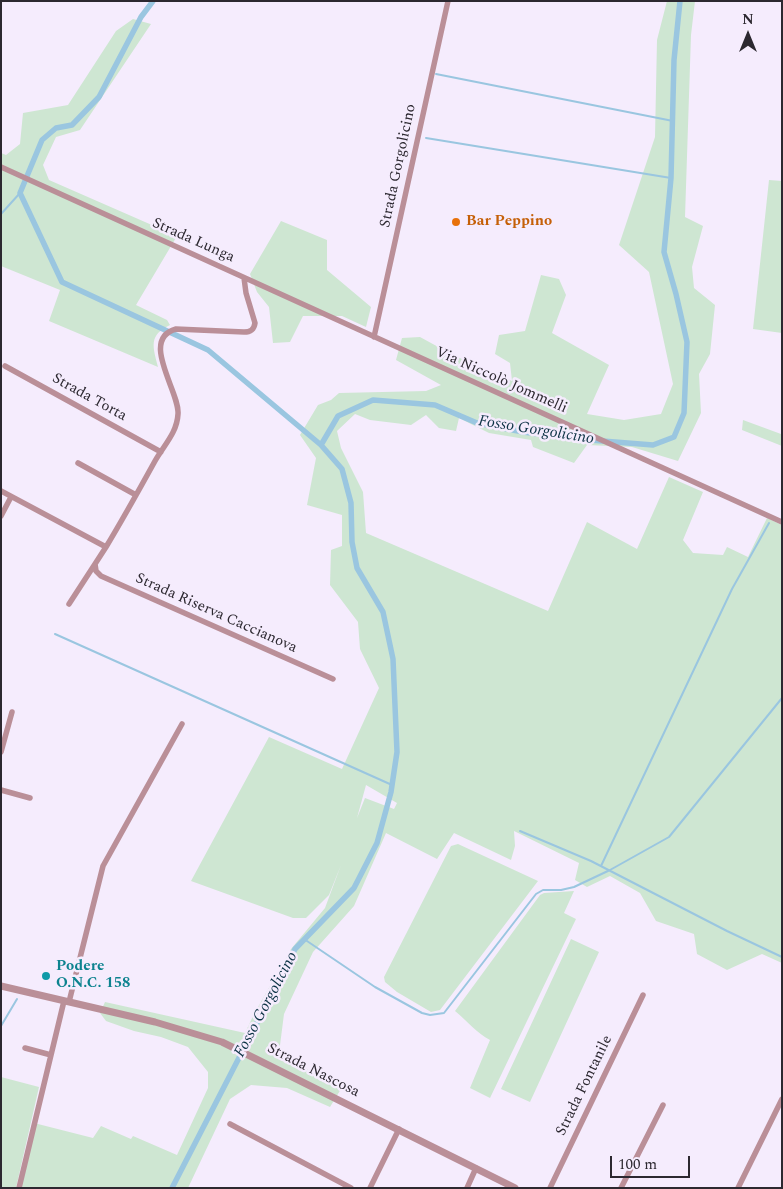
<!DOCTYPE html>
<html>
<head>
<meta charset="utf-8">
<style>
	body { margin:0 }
	#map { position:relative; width:783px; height:1189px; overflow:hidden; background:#f5ecfd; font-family:Spectral,serif }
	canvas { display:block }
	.frame { position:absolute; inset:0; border:2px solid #2c2830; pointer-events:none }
	.north { position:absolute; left:723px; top:10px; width:50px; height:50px; -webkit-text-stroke:4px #f5ecfd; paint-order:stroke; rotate:0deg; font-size:14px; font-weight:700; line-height:20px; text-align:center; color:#2c2830 }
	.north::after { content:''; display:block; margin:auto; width:18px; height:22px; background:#2c2830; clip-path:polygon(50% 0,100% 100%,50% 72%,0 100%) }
	.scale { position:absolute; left:610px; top:1156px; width:80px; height:22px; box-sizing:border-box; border:2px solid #2c2830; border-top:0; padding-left:6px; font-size:15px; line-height:18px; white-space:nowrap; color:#2c2830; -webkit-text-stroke:4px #f5ecfd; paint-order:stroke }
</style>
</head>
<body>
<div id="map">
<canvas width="783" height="1189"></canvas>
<div class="frame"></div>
<div class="north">N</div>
<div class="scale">100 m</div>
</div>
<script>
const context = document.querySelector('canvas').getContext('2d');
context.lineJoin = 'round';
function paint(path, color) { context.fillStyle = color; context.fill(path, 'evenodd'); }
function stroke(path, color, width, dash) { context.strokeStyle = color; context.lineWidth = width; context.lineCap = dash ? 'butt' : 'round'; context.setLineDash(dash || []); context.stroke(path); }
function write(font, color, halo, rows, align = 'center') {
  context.font = font + ' Spectral,serif'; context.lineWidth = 5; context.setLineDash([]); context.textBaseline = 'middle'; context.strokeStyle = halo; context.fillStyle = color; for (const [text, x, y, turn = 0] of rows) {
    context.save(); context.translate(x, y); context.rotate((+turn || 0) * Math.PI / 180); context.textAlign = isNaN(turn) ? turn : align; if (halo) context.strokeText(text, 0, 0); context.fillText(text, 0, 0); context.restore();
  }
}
const green = new Path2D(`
	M 667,1 L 695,1 L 691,35 L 685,217 L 703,226 L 692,267 L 694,288 L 715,305 L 710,354 L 699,374 L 701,413 L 678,461 L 632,447 L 587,445 L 574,463 L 533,447 L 531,440 L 489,433 L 459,418 L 456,431 L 439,428 L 426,415 L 411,425 L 370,420 L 355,414 L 337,431 L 341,448 L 363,492 L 366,533 L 548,611 L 587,522 L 637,549 L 669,477 L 703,492 L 683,540 L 693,553 L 723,555 L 727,547 L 748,557 L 767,518 L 782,525 L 782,963 L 762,954 L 727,970 L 697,954 L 694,934 L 656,921 L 640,893 L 610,876 L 587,887 L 575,880 L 579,863 L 514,831 L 515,846 L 511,860 L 454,833 L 437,859 L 386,833 L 354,906 L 313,952 L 284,1014 L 279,1053 L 341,1089 L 330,1107 L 287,1088 L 251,1085 L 230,1099 L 188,1188 L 19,1188 L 34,1123 L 93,1138 L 101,1126 L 131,1139 L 133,1136 L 177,1155 L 208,1088 L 208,1072 L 188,1047 L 161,1037 L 134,1031 L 106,1021 L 100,1013 L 105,1002 L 245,1033 L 254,1014 L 291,949 L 325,908 L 341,865 L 329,895 L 306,918 L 293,918 L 191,881 L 269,737 L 342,769 L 379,688 L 360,649 L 358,622 L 330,585 L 331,550 L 342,546 L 342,515 L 307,505 L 316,458 L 300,435 L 318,405 L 331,400 L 339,393 L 426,391 L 441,385 L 396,360 L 402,338 L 420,337 L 453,355 L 512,381 L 510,363 L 495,354 L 499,335 L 525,331 L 541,275 L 559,279 L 566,295 L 552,333 L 609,365 L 587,414 L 624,420 L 661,414 L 673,384 L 649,272 L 619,245 L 655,137 L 657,40 ZM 366,785 L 397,803 L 394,809 L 365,798 L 357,818 Z
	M 133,19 L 151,24 L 80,130 L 56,137 L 43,165 L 49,180 L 177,236 L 136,305 L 167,320 L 170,325 C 148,335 153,347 158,367 L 49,321 L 60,290 L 1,266 L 1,153 L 6,155 L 20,144 L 23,113 L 68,105 L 116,31 Z
	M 769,180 L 782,181 L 782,333 L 753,329 Z
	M 281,221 L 327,240 L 327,270 L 371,307 L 366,327 L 342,316 L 303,316 L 290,342 L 273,343 L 269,307 L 257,292 L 250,274 Z
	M 743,420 L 781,434 L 782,432 L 782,446 L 742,430 Z
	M 458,844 L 538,881 L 440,1010 L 431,1012 L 397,992 L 385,982 L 384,977 L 451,846 Z
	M 574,891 L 564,913 L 576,919 L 490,1098 L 470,1088 L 490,1040 C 477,1033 467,1021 455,1011 L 540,895 L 544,893 Z
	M 571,939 L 599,952 L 530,1102 L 501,1089 Z
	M 1,1077 L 39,1087 L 16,1188 L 1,1188 Z`);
const stream = new Path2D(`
	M 436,74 L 673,121
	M 426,138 L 671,178
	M 1,214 L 20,193
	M 55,634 L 392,785
	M 520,831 L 591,861 L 727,931 L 782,957
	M 601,866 L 732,589 L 769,523
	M 304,939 L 375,987 L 422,1013 L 430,1015 L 444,1013 L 536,894 L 543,890 L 561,890 L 574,887 L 610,870 L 669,837 L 782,698
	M 1,1026 L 17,999`);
const canal = new Path2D(`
	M 153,1 L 141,17 L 99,97 L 72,125 L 56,128 L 42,140 L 20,193 L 62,282 L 208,350 L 321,445
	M 172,1188 L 295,949 L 354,888 L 377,843 L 391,792 L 397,752 L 393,659 L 383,612 L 357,568 L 352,542 L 351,503 L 342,469 L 321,445 L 338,416 L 373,400 L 435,405 L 477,423 L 523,432 L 577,439 L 653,445 L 674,437 L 684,413 L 687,342 L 676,294 L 664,252 L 671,178 L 674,60 L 680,1`);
const minor = new Path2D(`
	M 1,167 L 782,522
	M 374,337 L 448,1
	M 5,366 L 161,452
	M 78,463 L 136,495
	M 1,491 L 106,547 C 123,519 139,490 155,461 C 164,445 177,433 178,414 C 180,392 139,339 176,329 L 244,332 C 250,332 254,330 255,323 L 246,293 L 244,278
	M 1,516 L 11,497
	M 106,547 L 95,564 L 96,571 L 101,576 L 333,679
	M 69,604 L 95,564
	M 1,752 L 12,712
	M 1,790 L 30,798
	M 69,1002 L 103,866 L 182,724
	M 25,1048 L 51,1055
	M 230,1124 L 351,1188
	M 19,1188 L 64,1001
	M 370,1188 L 399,1129
	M 467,1188 L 476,1168
	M 550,1188 L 643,995
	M 621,1188 L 663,1105
	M 738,1188 L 782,1099`);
const tertiary = new Path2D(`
	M 1,986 L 155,1022 L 222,1042 L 515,1188`);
const markers = [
	[456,222,5,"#e8710a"],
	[46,976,5,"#0f9aa8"]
];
const streetNames = [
	["Strada Gorgolicino",399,166,-78],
	["Strada Lunga",193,241,24],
	["Via Niccolò Jommelli",501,381,24],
	["Strada Torta",89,398,29],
	["Strada Riserva Caccianova",216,614,24],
	["Strada Nascosa",313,1071,27],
	["Strada Fontanile",585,1086,-64]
];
const foodNames = [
	["Bar Peppino",466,222]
];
const cultureNames = [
	["Podere",56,967],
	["O.N.C. 158",56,984]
];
const waterNames = [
	["Fosso Gorgolicino",536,431,9],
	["Fosso Gorgolicino",267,1005,-62]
];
paint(green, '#cee6d2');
stroke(stream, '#9ac6e0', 2);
stroke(canal, '#9ac6e0', 5.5);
stroke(minor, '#ba8f98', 5.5);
stroke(tertiary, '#ba8f98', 7);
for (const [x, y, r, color] of markers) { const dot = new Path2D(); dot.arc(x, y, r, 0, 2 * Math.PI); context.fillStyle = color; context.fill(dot); stroke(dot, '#f5ecfd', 2); }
write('15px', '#2c2830', '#f5ecfd', streetNames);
write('bold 15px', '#c56008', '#f5ecfd', foodNames, 'left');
write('bold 15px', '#0d838f', '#f5ecfd', cultureNames, 'left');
write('italic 16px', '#0d3345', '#f5ecfd', waterNames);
</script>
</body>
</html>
